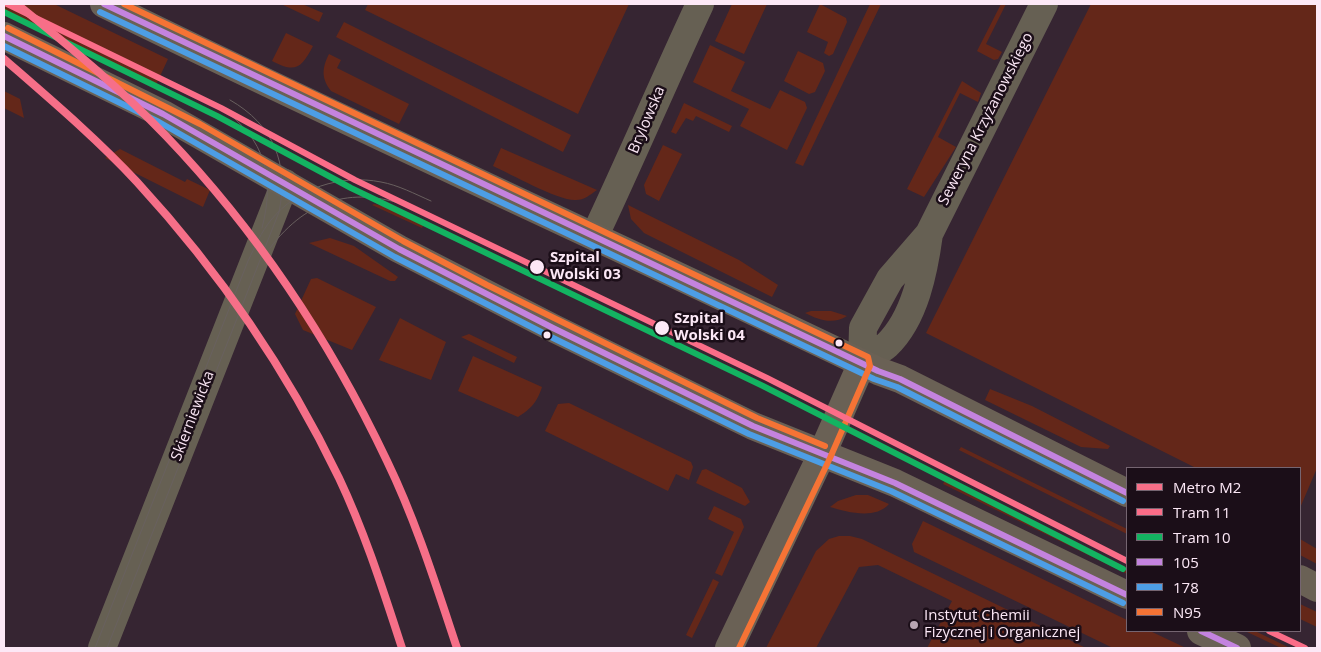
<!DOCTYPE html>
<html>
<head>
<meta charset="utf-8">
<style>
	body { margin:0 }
	#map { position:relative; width:1321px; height:652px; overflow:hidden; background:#362532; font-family:"Open Sans",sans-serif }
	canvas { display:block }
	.frame { position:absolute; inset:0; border:5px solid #fce8f6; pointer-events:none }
	.legend { position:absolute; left:1126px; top:467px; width:175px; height:165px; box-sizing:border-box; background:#1b0e18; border:1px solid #756571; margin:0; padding:6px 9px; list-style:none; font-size:15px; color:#fce8f6 }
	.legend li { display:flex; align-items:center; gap:10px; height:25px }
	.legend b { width:25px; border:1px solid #756571 }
</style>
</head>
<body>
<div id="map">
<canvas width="1321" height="652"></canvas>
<div class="frame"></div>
<ul class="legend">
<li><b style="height:6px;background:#f66f88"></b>Metro M2</li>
<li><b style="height:6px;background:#fb6d88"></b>Tram 11</li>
<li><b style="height:6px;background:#13b361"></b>Tram 10</li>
<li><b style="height:6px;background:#c483df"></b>105</li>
<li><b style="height:6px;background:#4d9ee5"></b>178</li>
<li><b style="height:6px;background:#f57335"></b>N95</li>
</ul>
</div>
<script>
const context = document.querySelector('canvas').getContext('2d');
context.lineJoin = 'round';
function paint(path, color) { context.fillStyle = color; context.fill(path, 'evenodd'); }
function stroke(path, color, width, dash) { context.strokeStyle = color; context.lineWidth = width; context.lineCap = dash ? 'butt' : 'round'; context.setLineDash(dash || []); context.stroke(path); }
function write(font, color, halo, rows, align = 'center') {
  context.font = font + ' "Open Sans",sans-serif'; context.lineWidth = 5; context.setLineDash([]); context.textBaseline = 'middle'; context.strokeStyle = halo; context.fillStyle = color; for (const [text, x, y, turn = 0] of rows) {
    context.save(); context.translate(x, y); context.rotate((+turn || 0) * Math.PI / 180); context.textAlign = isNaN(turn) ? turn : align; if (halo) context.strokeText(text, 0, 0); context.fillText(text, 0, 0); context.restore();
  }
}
const green = new Path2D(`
	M 4,4 L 54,4 L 168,59 L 155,87 L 4,14 Z
	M 281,4 L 302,4 L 323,13 L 319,22 Z
	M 368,4 L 629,4 L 578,114 L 365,10 Z
	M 732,4 L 767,4 L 744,54 L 715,41 Z
	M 820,4 L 846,18 L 847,22 L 833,54 L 829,56 L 824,53 L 828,42 L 807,32 Z
	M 870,4 L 881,4 L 803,166 L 795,163 Z
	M 1001,4 L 1006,4 L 986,44 L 1002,52 L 998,59 L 994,60 L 977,51 Z
	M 1091,4 L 1317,4 L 1317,468 L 1300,508 L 1300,468 L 1196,468 L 926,333 Z
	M 344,22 L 571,135 L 563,152 L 336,37 Z
	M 286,33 L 313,46 C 301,69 295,73 272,61 Z
	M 710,45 L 745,62 L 731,91 L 770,109 L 780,90 L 805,102 L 807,108 L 787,150 L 740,126 L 749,109 L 693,82 Z
	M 798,51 L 823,63 L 825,71 L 815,92 L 809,94 L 784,81 Z
	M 329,54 L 341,60 L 337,68 L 409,104 L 399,124 L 331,91 C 321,78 322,68 329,54 Z
	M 962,81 L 981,93 L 978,102 L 960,93 L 938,137 L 956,147 L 924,197 L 907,189 Z
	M 4,91 L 20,99 L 24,118 L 4,108 Z
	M 684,103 L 732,126 L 729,132 L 696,116 L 693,121 L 686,118 L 676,134 L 671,132 Z
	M 663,145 L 682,154 L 659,201 L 646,194 L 644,185 Z
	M 501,148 L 597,190 C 590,195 584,200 576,200 C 558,201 511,174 493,166 Z
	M 120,149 L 185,182 L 187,179 L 210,190 L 203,207 L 105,158 Z
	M 374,204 L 389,207 L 425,222 L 422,228 L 372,205 Z
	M 628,205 L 739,260 L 778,285 L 772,297 L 644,233 L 631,219 Z
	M 330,238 L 354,246 L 398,277 L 395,281 L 390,281 L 309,243 Z
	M 317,278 L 376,307 L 352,350 L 303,330 L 295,314 L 311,279 Z
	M 811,311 L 831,311 L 847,316 C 833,325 819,320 805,313 Z
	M 400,318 L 446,342 L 431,380 L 379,360 Z
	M 469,334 L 517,357 L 514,363 L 461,337 Z
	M 473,356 L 542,387 C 537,402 532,408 518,417 L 458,391 Z
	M 990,389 L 1032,406 L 1110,446 L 1108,449 L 1081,447 L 985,400 Z
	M 569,403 L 691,462 L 693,467 L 689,480 L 676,474 L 668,491 L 545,431 L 558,404 Z
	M 961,447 L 1127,529 L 1127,534 L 959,450 Z
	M 706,469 L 742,488 L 750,502 L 745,506 L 696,483 L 702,470 Z
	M 946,478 L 1127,568 L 1127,574 L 943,484 Z
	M 856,495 L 868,495 L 889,504 C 875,520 847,512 830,507 L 838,501 Z
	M 714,506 L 741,519 L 744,527 L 722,576 L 715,573 L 734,532 L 708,519 Z
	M 923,521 L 1127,620 L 1127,631 L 1150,631 L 1186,648 L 1113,648 L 914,552 L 912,544 Z
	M 839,536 L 850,536 L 862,539 L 1086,648 L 927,648 L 952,601 L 878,565 L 859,567 L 816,648 L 766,648 L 816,551 L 829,539 Z
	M 1300,539 L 1317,549 L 1317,564 L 1300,555 Z
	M 713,579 L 719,582 L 692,638 L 686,635 Z
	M 1300,604 L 1317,612 L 1317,627 L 1300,619 Z
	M 1245,631 L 1255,631 L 1290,648 L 1281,648 Z`);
const street = new Path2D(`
	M 595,235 C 631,159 664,81 700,4
	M 862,363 L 863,328 L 890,279 L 929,234 L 1044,4
	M 862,363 C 869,355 879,352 887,345 C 915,318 924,271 929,234
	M 102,648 L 285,183`);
const secondary = new Path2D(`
	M 104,4 C 360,130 621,247 878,371 L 900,379 L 1127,493
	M 4,36 L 163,114 L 399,249 L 553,328 L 753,426 L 895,483 L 1127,595
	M 1300,579 L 1317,588
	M 1201,631 L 1237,648
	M 729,648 L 822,454 L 862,363`);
const tram = new Path2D(`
	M 221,108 C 266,139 275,178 262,228
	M 270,248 C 308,198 355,185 413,208
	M 95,648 L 248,261 C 255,247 261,232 271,220 C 297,188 341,174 381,182 C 398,185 415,194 431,201
	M 107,648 L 279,212 C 289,164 274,125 230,100`);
const bus1 = new Path2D(`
	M 104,4 L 878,371 L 900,379 L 1127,493
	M 4,36 L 163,114 L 399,249 L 553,328 L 753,426 L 895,483 L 1127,595
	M 1201,631 L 1237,648`);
const bus2 = new Path2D(`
	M 100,12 L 874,379 L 897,387 L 1123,501
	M 4,46 L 159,122 L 395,257 L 549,336 L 749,434 L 891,491 L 1123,603`);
const bus3 = new Path2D(`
	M 124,4 L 868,357 L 870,366 L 830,458 L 739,648
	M 8,28 L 200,124 L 403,241 L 487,285 L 757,418 L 825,446`);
const tram1 = new Path2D(`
	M 7,4 L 221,108 L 355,180 L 767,378 L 1127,561
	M 1269,631 L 1305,648`);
const tram2 = new Path2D(`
	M 4,12 L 217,116 L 351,188 L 763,386 L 1123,569`);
const metro1 = new Path2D(`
	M 17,4 C 69,46 120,88 166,136 C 257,231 331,343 387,461 C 416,521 436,585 457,648
	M 4,59 C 50,99 96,138 137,182 C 218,270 287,370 339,478 C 365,533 383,590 402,648`);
const markers = [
	[537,267,8,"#fce8f6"],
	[662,328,8,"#fce8f6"],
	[547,335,4.5,"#fce8f6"],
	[839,343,4.5,"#fce8f6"],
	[914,625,5,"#b7a4b1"]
];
const streetNames = [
	["Seweryna Krzyżanowskiego",986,119,-63],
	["Brylowska",647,120,-67],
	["Skierniewicka",193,416,-69]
];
const stopNames = [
	["Szpital",550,258],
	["Wolski 03",550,275],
	["Szpital",674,319],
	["Wolski 04",674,336]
];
const poiNames = [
	["Instytut Chemii",924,616],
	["Fizycznej i Organicznej",924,633]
];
paint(green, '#642719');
stroke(street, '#666053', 28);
stroke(secondary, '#6a6155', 28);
stroke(tram, '#69605f', 1);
stroke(bus1, '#c483df', 6);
stroke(bus2, '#4d9ee5', 6);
stroke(bus3, '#f57335', 6);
stroke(tram1, '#fb6d88', 6);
stroke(tram2, '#13b361', 6);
stroke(metro1, '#f66f88', 8);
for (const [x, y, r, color] of markers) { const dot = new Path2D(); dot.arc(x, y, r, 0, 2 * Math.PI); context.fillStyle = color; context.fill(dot); stroke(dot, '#1b0e18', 2); }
write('15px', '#fce8f6', '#1b0e18', streetNames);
write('bold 15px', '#fce8f6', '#1b0e18', stopNames, 'left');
write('15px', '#fce8f6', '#1b0e18', poiNames, 'left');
</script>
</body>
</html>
